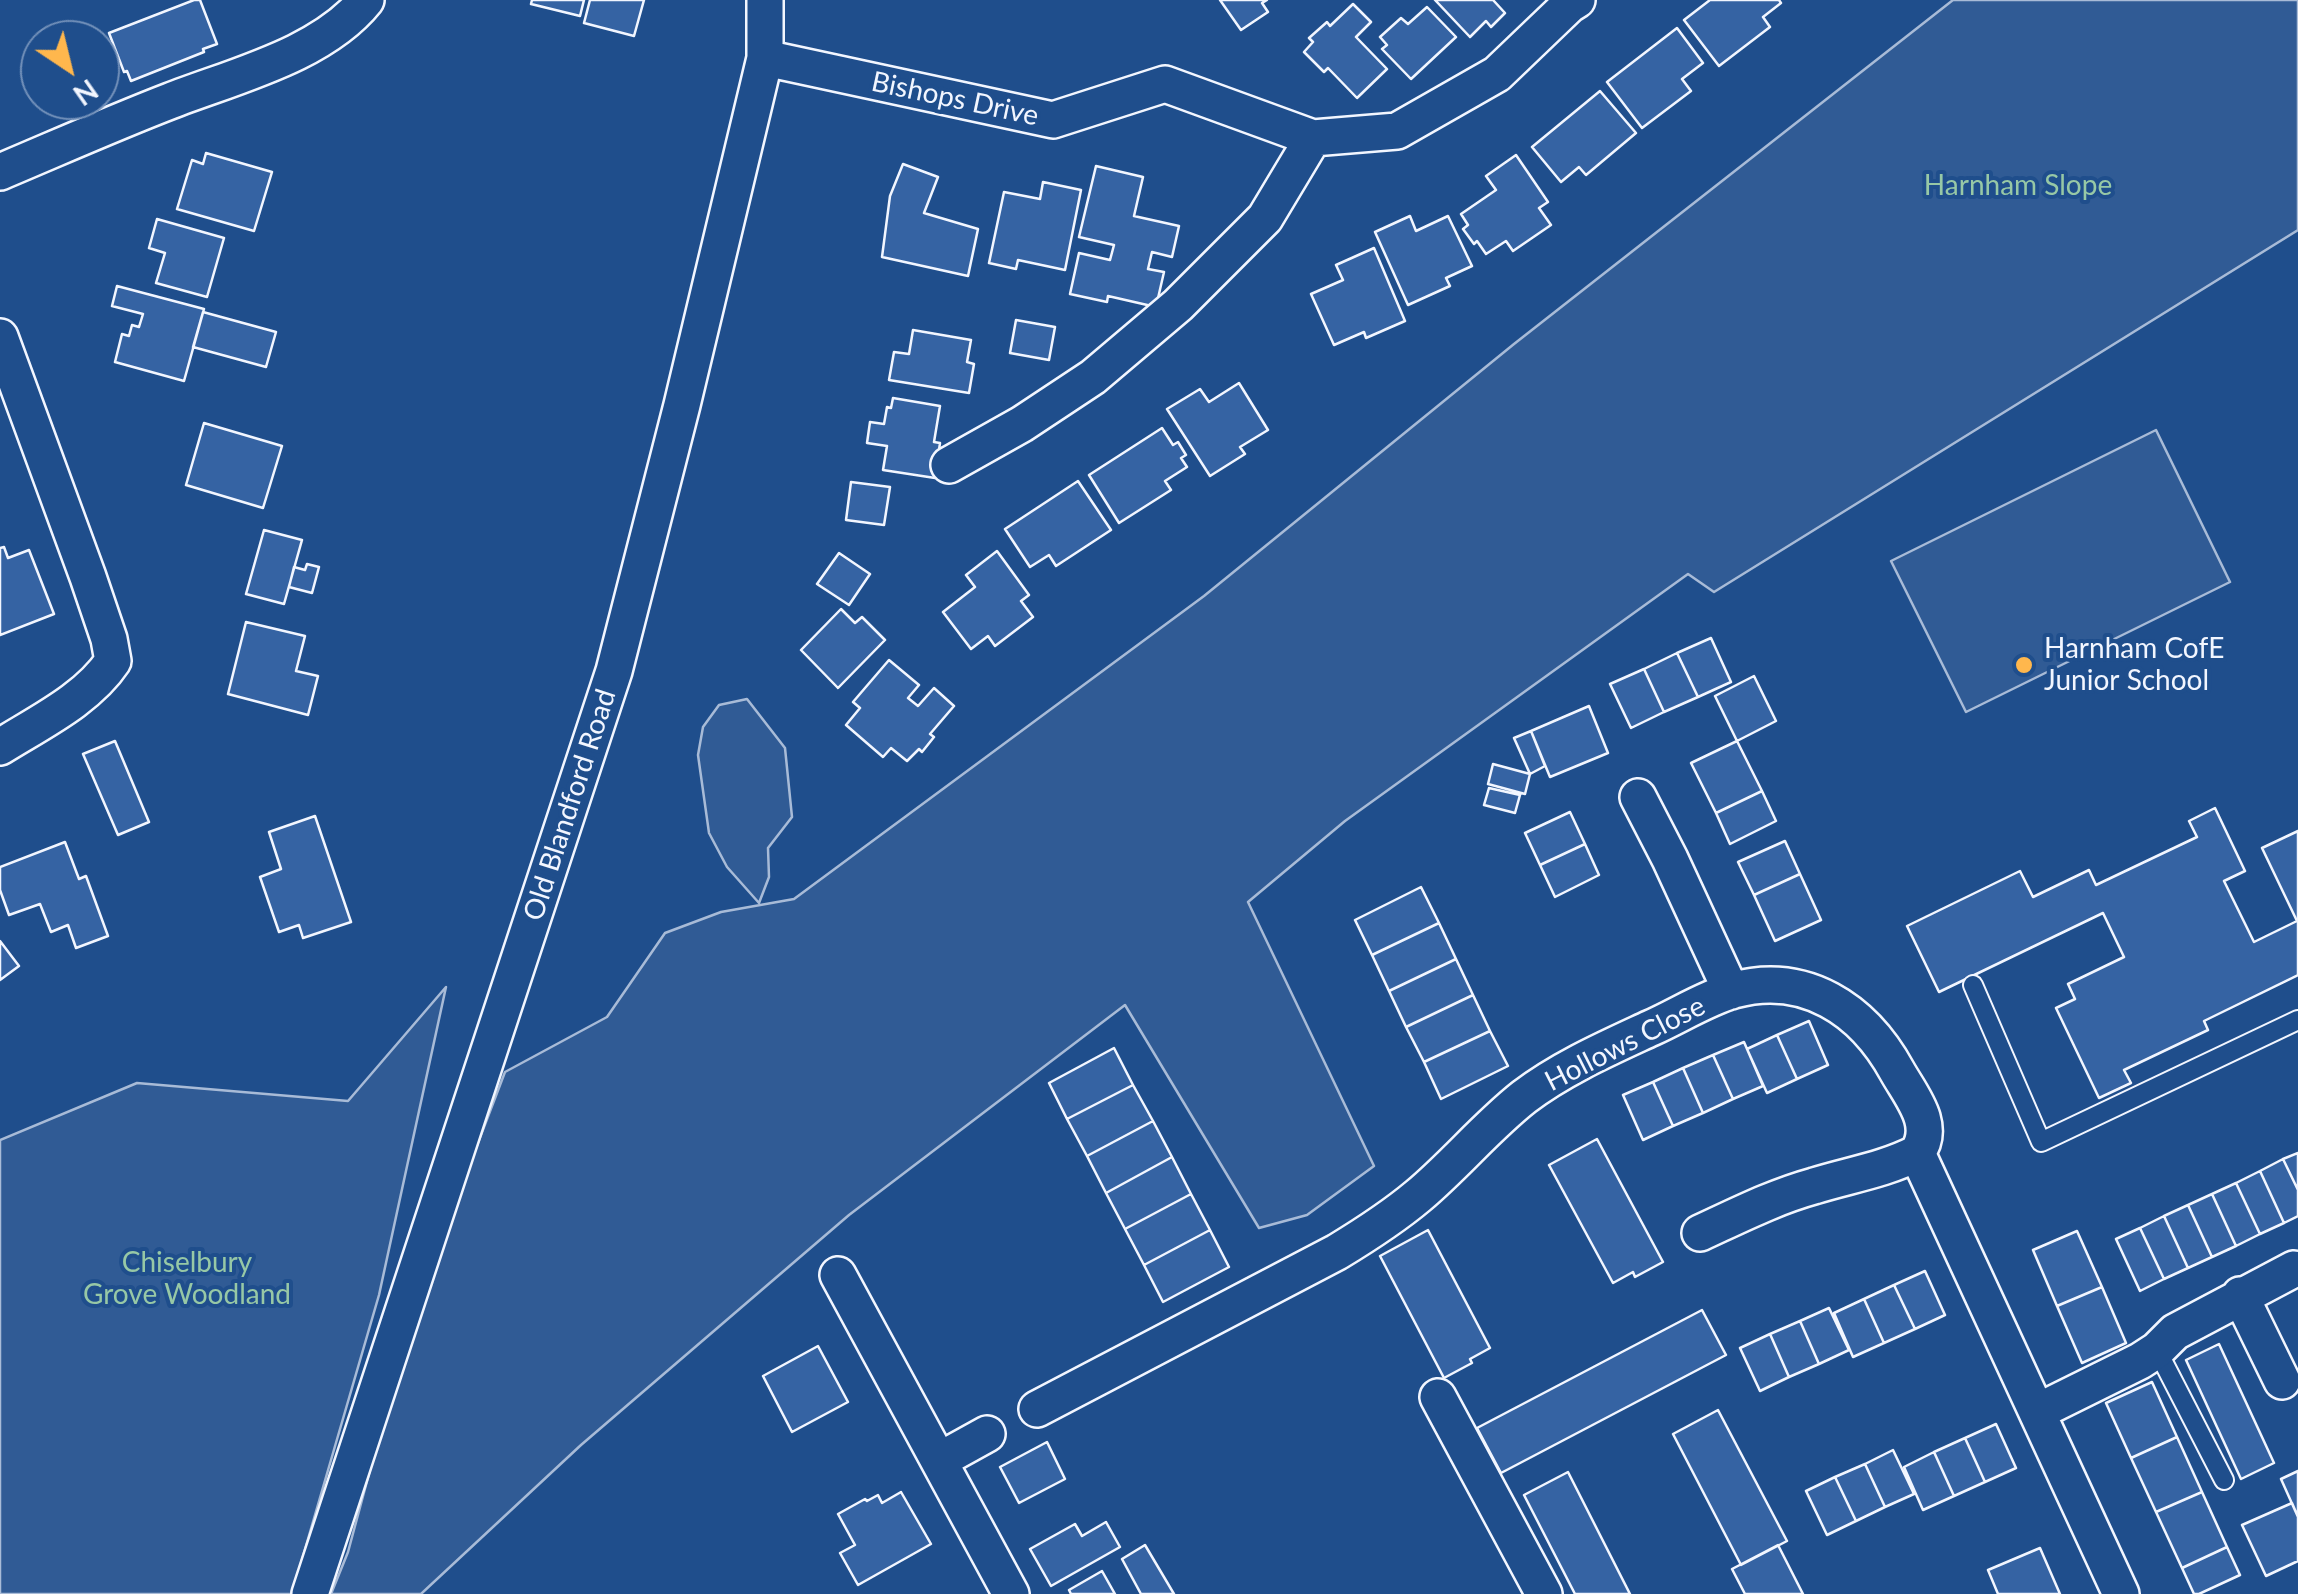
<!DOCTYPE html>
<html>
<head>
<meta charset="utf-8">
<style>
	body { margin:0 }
	#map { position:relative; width:2298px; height:1594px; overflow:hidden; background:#1f4e8c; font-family:Lato,sans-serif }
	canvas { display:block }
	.north { position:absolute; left:20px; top:20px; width:100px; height:100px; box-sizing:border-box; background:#1f4e8c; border:2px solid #7391ba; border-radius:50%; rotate:145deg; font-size:28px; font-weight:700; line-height:40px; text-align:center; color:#f2f6ff }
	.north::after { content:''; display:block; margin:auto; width:35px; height:45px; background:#ffb74d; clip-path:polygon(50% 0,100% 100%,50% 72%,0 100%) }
</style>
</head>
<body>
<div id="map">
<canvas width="2298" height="1594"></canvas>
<div class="north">N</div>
</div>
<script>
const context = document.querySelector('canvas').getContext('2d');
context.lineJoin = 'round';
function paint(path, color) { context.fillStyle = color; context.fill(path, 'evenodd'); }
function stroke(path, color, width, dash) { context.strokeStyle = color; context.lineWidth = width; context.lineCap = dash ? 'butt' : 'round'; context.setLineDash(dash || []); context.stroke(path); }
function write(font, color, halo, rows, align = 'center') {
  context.font = font + ' Lato,sans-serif'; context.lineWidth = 8; context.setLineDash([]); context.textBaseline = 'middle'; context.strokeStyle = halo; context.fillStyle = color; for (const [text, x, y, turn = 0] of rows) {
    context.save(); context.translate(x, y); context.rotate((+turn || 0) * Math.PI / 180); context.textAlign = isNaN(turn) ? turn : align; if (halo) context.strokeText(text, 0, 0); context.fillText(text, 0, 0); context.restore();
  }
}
const built = new Path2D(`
	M 1953,0 L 2298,0 L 2298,230 L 1714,592 L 1688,574 L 1345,821 L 1248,902 L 1374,1166 L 1307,1215 L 1259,1228 L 1125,1005 L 849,1215 L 581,1445 L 421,1594 L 331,1594 L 348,1552 L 410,1321 L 505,1072 L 607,1017 L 665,933 L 721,912 L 794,899 L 1204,596 L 1514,344 Z
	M 2156,430 L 2230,582 L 1966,712 L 1891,561 Z
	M 747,699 L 785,748 L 792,817 L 768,848 L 769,877 L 759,903 L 727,867 L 709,833 L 698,755 L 703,727 L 719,705 Z
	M 446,987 L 379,1295 L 292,1594 L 0,1594 L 0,1140 L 137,1083 L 348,1101 Z`);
const building = new Path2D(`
	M 194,0 L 200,0 L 217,44 L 203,49 L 204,52 L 131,81 L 127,71 L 124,72 L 109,33 Z
	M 532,0 L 584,0 L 580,16 L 531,4 Z
	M 590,0 L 644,0 L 634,36 L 584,23 Z
	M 1220,0 L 1267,0 L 1262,3 L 1268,12 L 1241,30 Z
	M 1435,0 L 1493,0 L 1505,13 L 1491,27 L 1486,21 L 1470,37 Z
	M 1710,0 L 1779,0 L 1781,3 L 1763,17 L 1770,27 L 1719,66 L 1684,20 Z
	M 1353,4 L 1371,22 L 1356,37 L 1387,69 L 1357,98 L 1328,68 L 1324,72 L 1304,52 L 1313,42 L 1309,38 L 1327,22 L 1330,26 Z
	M 1427,7 L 1456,37 L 1411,79 L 1382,49 L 1387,45 L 1380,37 L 1401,18 L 1408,24 Z
	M 1677,28 L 1703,63 L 1682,79 L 1691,91 L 1642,128 L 1607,82 Z
	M 1600,91 L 1636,133 L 1586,175 L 1579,167 L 1561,182 L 1532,147 Z
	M 206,153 L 272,172 L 254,231 L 177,209 L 192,160 L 203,164 Z
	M 1516,155 L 1548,202 L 1539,208 L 1551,225 L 1513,251 L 1506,241 L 1486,254 L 1477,241 L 1474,244 L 1463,229 L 1468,225 L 1461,214 L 1496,190 L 1486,176 Z
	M 903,164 L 938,177 L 924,213 L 978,229 L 968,276 L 882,257 L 890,196 Z
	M 1096,166 L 1143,177 L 1134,216 L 1179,226 L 1172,257 L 1152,252 L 1148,269 L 1164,272 L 1156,307 L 1108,296 L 1107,302 L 1070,294 L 1079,253 L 1110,260 L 1114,245 L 1079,237 Z
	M 1043,182 L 1081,190 L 1065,270 L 1018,260 L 1016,269 L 989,263 L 1004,192 L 1040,199 Z
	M 1410,216 L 1416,231 L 1448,216 L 1472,266 L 1446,278 L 1450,286 L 1408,305 L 1375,232 Z
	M 157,219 L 224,238 L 207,297 L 156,283 L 165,253 L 149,248 Z
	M 1374,248 L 1405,321 L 1366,338 L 1364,332 L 1334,345 L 1311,294 L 1343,280 L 1336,265 Z
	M 117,286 L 204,309 L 184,381 L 115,362 L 122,334 L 129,336 L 132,325 L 139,327 L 143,314 L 112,306 Z
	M 203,312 L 276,332 L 266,367 L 193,347 Z
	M 1016,320 L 1055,327 L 1049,360 L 1010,353 Z
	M 913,330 L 971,340 L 967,362 L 974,364 L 969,393 L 889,380 L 894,352 L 909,354 Z
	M 1239,383 L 1268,430 L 1240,447 L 1245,454 L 1210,476 L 1167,409 L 1200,389 L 1209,402 Z
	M 893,398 L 940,406 L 934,442 L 940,443 L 935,478 L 883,470 L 887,446 L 867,443 L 870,422 L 884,424 L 887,407 L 891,408 Z
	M 204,423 L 282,446 L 263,508 L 186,485 Z
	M 1162,428 L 1173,445 L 1178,442 L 1186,455 L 1181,458 L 1187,467 L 1165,481 L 1171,490 L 1119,523 L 1089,475 Z
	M 1078,481 L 1111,530 L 1056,566 L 1049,555 L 1030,567 L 1005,529 Z
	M 851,482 L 890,487 L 884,525 L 846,520 Z
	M 264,530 L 302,540 L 284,604 L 246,594 Z
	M 4,547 L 8,558 L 29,550 L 54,614 L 0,635 L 0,548 Z
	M 997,551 L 1029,595 L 1021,601 L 1033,617 L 995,646 L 988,636 L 971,649 L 943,612 L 975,587 L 966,575 Z
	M 839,553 L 870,574 L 849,605 L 817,584 Z
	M 307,564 L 319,567 L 312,593 L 289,587 L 294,567 L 305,570 Z
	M 841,609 L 855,623 L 862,617 L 885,640 L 838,688 L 801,650 Z
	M 246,622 L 305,636 L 296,671 L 318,676 L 308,715 L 228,694 Z
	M 1711,638 L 1731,682 L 1698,697 L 1677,653 Z
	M 1677,653 L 1698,697 L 1664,712 L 1644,669 Z
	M 889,660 L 919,685 L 908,698 L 918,706 L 934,688 L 954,706 L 930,734 L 934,737 L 922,752 L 919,749 L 907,761 L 891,748 L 883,757 L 846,725 L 860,708 L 853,702 Z
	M 1644,669 L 1664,712 L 1631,728 L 1610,684 Z
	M 1754,676 L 1776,721 L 1737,741 L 1715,696 Z
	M 1589,706 L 1608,753 L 1550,777 L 1531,731 Z
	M 1531,731 L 1545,766 L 1530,774 L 1514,738 Z
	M 115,741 L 149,822 L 118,835 L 83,754 Z
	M 1737,741 L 1762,791 L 1716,813 L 1691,763 Z
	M 1493,764 L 1530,774 L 1525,794 L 1488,784 Z
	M 1489,788 L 1520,795 L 1515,813 L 1484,805 Z
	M 1762,791 L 1776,821 L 1730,844 L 1716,813 Z
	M 2215,808 L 2245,871 L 2224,881 L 2254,942 L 2297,921 L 2262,848 L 2298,831 L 2298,975 L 2204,1021 L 2208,1030 L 2124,1070 L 2131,1083 L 2099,1098 L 2056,1008 L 2075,999 L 2068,984 L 2124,957 L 2103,913 L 1939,992 L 1907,926 L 2020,871 L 2033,897 L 2089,870 L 2096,885 L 2197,837 L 2189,821 Z
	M 1570,812 L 1585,844 L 1540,865 L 1525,833 Z
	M 315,816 L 351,922 L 303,938 L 299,925 L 279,932 L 260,877 L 281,869 L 269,832 Z
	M 1785,841 L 1800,874 L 1754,895 L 1738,862 Z
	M 65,842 L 79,879 L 86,876 L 108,936 L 76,948 L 68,925 L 51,932 L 40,904 L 9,915 L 0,890 L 0,867 Z
	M 1585,844 L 1599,875 L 1555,897 L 1540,865 Z
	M 1800,874 L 1821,920 L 1775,941 L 1754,895 Z
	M 1421,887 L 1439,923 L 1372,955 L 1355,920 Z
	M 1439,923 L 1456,959 L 1389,991 L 1372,955 Z
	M 0,941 L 19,966 L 0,980 Z
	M 1456,959 L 1473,995 L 1406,1027 L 1389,991 Z
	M 1473,995 L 1490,1031 L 1424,1062 L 1406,1027 Z
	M 1809,1021 L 1828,1065 L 1797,1079 L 1777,1035 Z
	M 1490,1031 L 1508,1066 L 1441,1099 L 1424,1062 Z
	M 1777,1035 L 1797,1079 L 1767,1093 L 1747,1049 Z
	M 1744,1042 L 1763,1086 L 1733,1099 L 1713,1055 Z
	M 1114,1048 L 1133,1085 L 1067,1119 L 1049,1083 Z
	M 1713,1055 L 1733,1099 L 1703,1113 L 1683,1068 Z
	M 1683,1068 L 1703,1113 L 1673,1126 L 1653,1082 Z
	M 1653,1082 L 1673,1126 L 1643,1140 L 1623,1095 Z
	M 1133,1085 L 1153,1121 L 1087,1156 L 1067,1119 Z
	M 1153,1121 L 1172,1157 L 1106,1193 L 1087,1156 Z
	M 1597,1139 L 1663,1262 L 1635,1277 L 1633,1272 L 1613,1283 L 1549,1165 Z
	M 2298,1153 L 2298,1190 L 2283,1159 Z
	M 1172,1157 L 1191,1194 L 1125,1229 L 1106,1193 Z
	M 2283,1159 L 2298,1190 L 2298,1216 L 2284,1223 L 2260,1171 Z
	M 2260,1171 L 2284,1223 L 2260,1234 L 2236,1183 Z
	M 2236,1183 L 2260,1234 L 2236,1246 L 2212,1194 Z
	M 1191,1194 L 1210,1230 L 1144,1265 L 1125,1229 Z
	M 2212,1194 L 2236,1246 L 2212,1257 L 2188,1205 Z
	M 2188,1205 L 2212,1257 L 2188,1268 L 2164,1216 Z
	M 2164,1216 L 2188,1268 L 2164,1279 L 2140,1228 Z
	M 2140,1228 L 2164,1279 L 2140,1291 L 2116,1239 Z
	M 1210,1230 L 1229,1267 L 1163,1302 L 1144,1265 Z
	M 1428,1230 L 1490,1348 L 1470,1359 L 1472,1363 L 1444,1378 L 1380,1256 Z
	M 2077,1231 L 2102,1287 L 2057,1306 L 2033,1250 Z
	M 1925,1271 L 1945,1315 L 1915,1329 L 1894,1285 Z
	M 1894,1285 L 1915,1329 L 1884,1343 L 1864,1299 Z
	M 2102,1287 L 2126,1343 L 2082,1363 L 2057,1306 Z
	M 1864,1299 L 1884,1343 L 1853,1357 L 1834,1313 Z
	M 1829,1308 L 1849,1350 L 1819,1364 L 1800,1321 Z
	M 1702,1310 L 1726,1355 L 1501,1473 L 1477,1428 Z
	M 1800,1321 L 1819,1364 L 1789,1377 L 1770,1334 Z
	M 1770,1334 L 1789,1377 L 1760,1391 L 1740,1348 Z
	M 2219,1344 L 2274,1463 L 2241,1479 L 2186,1360 Z
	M 818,1346 L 848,1402 L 792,1432 L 763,1376 Z
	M 2152,1382 L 2177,1437 L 2131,1458 L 2106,1403 Z
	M 1718,1410 L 1787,1541 L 1741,1565 L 1673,1434 Z
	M 1996,1424 L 2016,1468 L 1985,1482 L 1965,1438 Z
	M 2177,1437 L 2202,1492 L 2156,1512 L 2131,1458 Z
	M 1965,1438 L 1985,1482 L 1954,1496 L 1934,1452 Z
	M 1047,1442 L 1065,1479 L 1019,1503 L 1000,1467 Z
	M 1893,1450 L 1914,1494 L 1885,1507 L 1865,1464 Z
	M 1934,1452 L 1954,1496 L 1923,1510 L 1904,1467 Z
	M 1865,1464 L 1885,1507 L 1856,1521 L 1835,1477 Z
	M 2298,1471 L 2298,1517 L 2281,1479 Z
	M 1568,1472 L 1630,1594 L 1575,1594 L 1524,1495 Z
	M 1835,1477 L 1856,1521 L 1827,1535 L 1806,1491 Z
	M 901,1492 L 931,1544 L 858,1585 L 840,1553 L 855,1545 L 838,1514 L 865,1499 L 867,1501 L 878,1495 L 882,1503 Z
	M 2202,1492 L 2227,1547 L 2182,1568 L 2156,1512 Z
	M 2292,1503 L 2298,1517 L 2298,1561 L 2266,1576 L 2242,1525 Z
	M 1106,1522 L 1120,1547 L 1051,1586 L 1030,1549 L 1075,1524 L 1082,1536 Z
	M 1145,1545 L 1174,1594 L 1141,1594 L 1122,1559 Z
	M 1778,1545 L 1803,1594 L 1745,1594 L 1732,1569 Z
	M 2227,1547 L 2240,1575 L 2199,1594 L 2194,1594 L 2182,1568 Z
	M 2040,1548 L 2060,1594 L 1998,1594 L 1988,1570 Z
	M 1102,1571 L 1115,1594 L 1071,1594 L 1069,1590 Z`);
const service = new Path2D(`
	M 1973,985 L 2041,1142 L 2298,1020
	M 2157,1350 L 2224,1480`);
const minor = new Path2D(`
	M 765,58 L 1053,120 L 1165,84 L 1313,138
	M 0,172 C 57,148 113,123 170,101 C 234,76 322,55 366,0
	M 0,337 L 88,577 L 109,639 L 113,661 C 87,700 38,723 0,747
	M 949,465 L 1022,424 L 1093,377 L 1178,305 L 1265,218 L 1313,138 L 1397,131 L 1497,74 L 1569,5 L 1577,0
	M 1638,797 L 1670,859 L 1731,991
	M 1700,1233 C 1737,1216 1774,1197 1814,1186 C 1849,1175 1884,1170 1917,1153
	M 838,1275 L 1011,1594
	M 2240,1295 L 2282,1381
	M 1438,1397 L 1544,1594
	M 1037,1409 L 1337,1252 C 1365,1235 1393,1217 1418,1196 C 1455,1165 1486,1127 1524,1097 C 1562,1068 1608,1048 1651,1028 C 1678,1016 1706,998 1734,990 C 1805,971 1863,1009 1897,1071 C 1911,1096 1937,1125 1917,1153 L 2121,1594
	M 2037,1412 L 2140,1361 L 2157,1350 L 2175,1332 L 2294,1269
	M 940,1460 L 987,1434
	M 310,1594 L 614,671 L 682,405 L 765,58 L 765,0`);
const markers = [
	[2024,665,10,"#ffb74d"]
];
const streetNames = [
	["Bishops Drive",955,99,12],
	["Old Blandford Road",570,805,-72],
	["Hollows Close",1625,1044,-27]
];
const parkNames = [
	["Harnham Slope",2018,186],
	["Chiselbury",187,1263],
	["Grove Woodland",187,1295]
];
const poiNames = [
	["Harnham CofE",2044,649],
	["Junior School",2044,681]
];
paint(built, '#305b95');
stroke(built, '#a8bbd7', 2.5);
paint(building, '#3563a3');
stroke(building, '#f2f6ff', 2.5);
stroke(service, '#f2f6ff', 22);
stroke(minor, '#f2f6ff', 40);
stroke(service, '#1f4e8c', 18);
stroke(minor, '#1f4e8c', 35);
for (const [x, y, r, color] of markers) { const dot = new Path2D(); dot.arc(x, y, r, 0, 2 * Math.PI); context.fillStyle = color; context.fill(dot); stroke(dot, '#1f4e8c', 4); }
write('28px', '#f2f6ff', '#1f4e8c', streetNames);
write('28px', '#97c8a6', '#1f4e8c', parkNames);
write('28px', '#f2f6ff', '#1f4e8c', poiNames, 'left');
</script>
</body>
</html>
